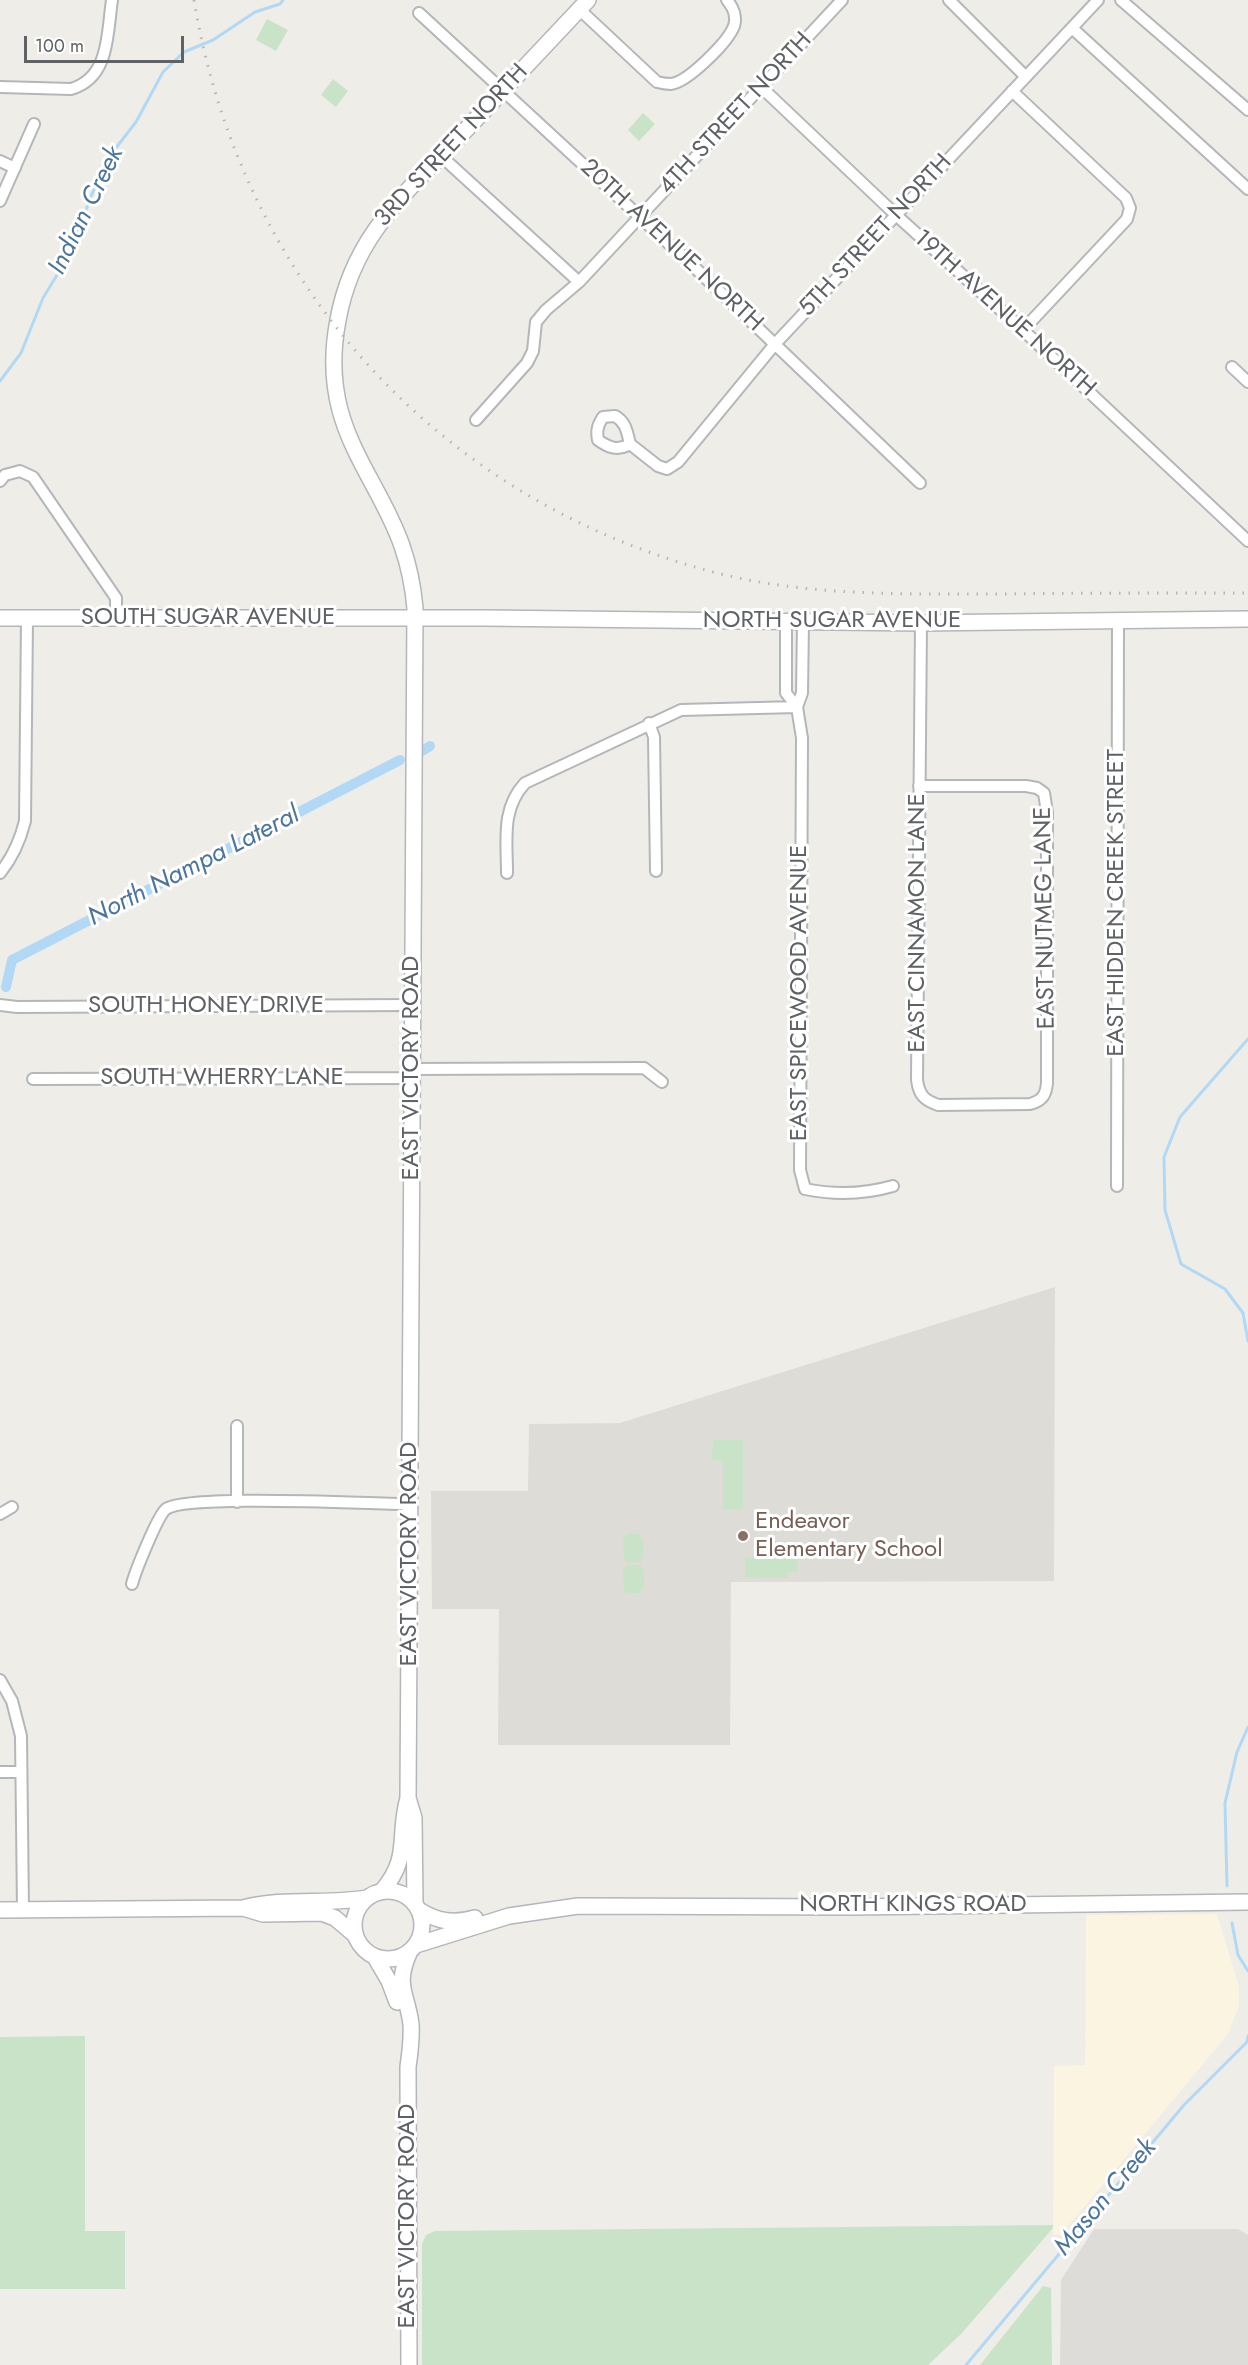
<!DOCTYPE html>
<html>
<head>
<meta charset="utf-8">
<style>
	body { margin:0 }
	#map { position:relative; width:1248px; height:2365px; overflow:hidden; background:#efede7; font-family:Jost,sans-serif }
	canvas { display:block }
	.scale { position:absolute; left:24px; top:36px; width:160px; height:27px; box-sizing:border-box; border:3px solid #5f6265; border-top:0; padding-left:8px; font-size:18px; line-height:21px; white-space:nowrap; color:#5f6265; -webkit-text-stroke:4px #fff; paint-order:stroke }
</style>
</head>
<body>
<div id="map">
<canvas width="1248" height="2365"></canvas>
<div class="scale">100 m</div>
</div>
<script>
const context = document.querySelector('canvas').getContext('2d');
context.lineJoin = 'round';
function paint(path, color) { context.fillStyle = color; context.fill(path, 'evenodd'); }
function stroke(path, color, width, dash) { context.strokeStyle = color; context.lineWidth = width; context.lineCap = dash ? 'butt' : 'round'; context.setLineDash(dash || []); context.stroke(path); }
function write(font, color, halo, rows, align = 'center') {
  context.font = font + ' Jost,sans-serif'; context.lineWidth = 6; context.setLineDash([]); context.textBaseline = 'middle'; context.strokeStyle = halo; context.fillStyle = color; for (const [text, x, y, turn = 0] of rows) {
    context.save(); context.translate(x, y); context.rotate((+turn || 0) * Math.PI / 180); context.textAlign = isNaN(turn) ? turn : align; if (halo) context.strokeText(text, 0, 0); context.fillText(text, 0, 0); context.restore();
  }
}
const commercial = new Path2D(`
	M 1217,1914 L 1239,1987 L 1239,2006 L 1228,2034 L 1061,2235 L 1053,2235 L 1054,2066 L 1085,2065 L 1086,1915 Z`);
const industrial = new Path2D(`
	M 1094,2229 L 1238,2229 L 1248,2235 L 1248,2365 L 1060,2365 L 1061,2280 Z`);
const education = new Path2D(`
	M 1055,1287 L 1054,1581 L 731,1582 L 730,1745 L 498,1745 L 499,1609 L 432,1609 L 431,1491 L 528,1491 L 529,1424 L 620,1423 Z`);
const green = new Path2D(`
	M 267,19 L 288,30 L 276,51 L 256,40 Z
	M 333,79 L 348,91 L 336,107 L 321,95 Z
	M 643,113 L 655,124 L 639,141 L 628,130 Z
	M 713,1440 L 743,1440 L 743,1509 L 723,1509 L 723,1461 L 712,1460 Z
	M 628,1534 L 639,1534 C 645,1540 645,1556 640,1562 L 628,1563 L 624,1560 L 623,1539 Z
	M 745,1557 L 797,1559 L 797,1572 L 787,1572 L 787,1578 L 745,1577 Z
	M 628,1565 L 640,1565 C 645,1571 645,1587 640,1593 L 629,1593 L 624,1591 L 623,1570 Z
	M 85,2036 L 85,2231 L 125,2231 L 125,2289 L 0,2289 L 0,2037 Z
	M 1053,2225 L 1053,2228 L 962,2333 L 928,2365 L 422,2365 L 422,2244 L 426,2235 L 435,2231 Z
	M 1043,2286 L 1051,2288 L 1052,2365 L 980,2365 Z`);
const stream = new Path2D(`
	M 0,381 L 21,353 L 43,298 L 71,252 L 91,196 L 112,153 L 136,122 L 163,72 L 184,52 L 213,40 L 255,12 L 280,4 L 283,0
	M 1248,1039 L 1180,1117 L 1164,1157 L 1165,1210 L 1181,1264 L 1225,1289 L 1243,1313 L 1248,1341
	M 1227,1886 L 1225,1803 L 1237,1752 L 1248,1727
	M 1232,1923 L 1238,1955 L 1248,1971
	M 966,2365 L 1184,2105 L 1247,2042 L 1248,2036`);
const canal = new Path2D(`
	M 422,751 L 430,746
	M 6,987 L 12,960 L 400,760`);
const street = new Path2D(`
	M 949,0 L 1026,77
	M 1121,0 L 1248,110
	M 579,9 L 657,82 C 661,83 667,84 671,84 C 688,82 728,42 734,26 C 737,17 733,7 727,0
	M 419,13 L 692,265 L 920,483
	M 1072,28 L 1248,189
	M 0,87 L 71,89 C 110,78 107,33 112,0
	M 761,87 L 896,215 L 1023,330 L 1248,541
	M 1012,91 L 1126,198 L 1130,208 L 1127,219 L 1023,330
	M 441,156 L 579,282
	M 0,161 L 15,168
	M 0,201 L 34,124
	M 1232,367 L 1248,382
	M 615,416 C 626,422 627,432 630,444 C 618,451 609,448 598,440 C 596,430 598,425 603,417 Z
	M 476,420 L 527,363 L 533,351 L 536,322 L 546,310 L 579,282 L 842,0
	M 630,444 L 658,466 L 667,469 L 678,462 L 775,344 L 1098,0
	M 0,481 L 5,475 L 20,471 L 33,477 L 116,598 L 116,617
	M 786,622 L 786,693 L 797,707 L 802,738 L 800,1170 L 805,1189 C 834,1195 865,1194 893,1186
	M 797,707 L 802,693 L 803,622
	M 649,723 L 654,737 L 656,871
	M 919,786 L 1026,786 L 1037,788 L 1044,793 L 1047,812 L 1047,1083 C 1046,1095 1042,1101 1030,1104 L 938,1105 C 924,1100 919,1095 917,1080 L 921,623
	M 0,873 C 13,857 20,841 25,821 L 27,618
	M 507,873 C 507,840 501,809 525,783 L 681,710 L 797,707
	M 0,1005 L 17,1007 L 412,1005
	M 412,1069 L 644,1068 L 662,1082
	M 33,1079 L 412,1078
	M 1117,1186 L 1118,619
	M 237,1502 L 237,1426
	M 0,1514 L 12,1507
	M 132,1584 C 135,1572 158,1515 166,1509 C 187,1494 372,1504 410,1504
	M 0,1680 L 12,1701 L 21,1736 L 23,1910
	M 0,1772 L 21,1772`);
const secondary = new Path2D(`
	M 0,618 L 485,618 L 921,623 L 1248,619
	M354 1925a34 34 0 1 1 68 0a34 34 0 1 1-68 0Z
	M 382,1891 C 411,1857 397,1837 408,1798
	M 415,1904 L 414,1818 L 408,1798 L 415,608 C 413,586 409,566 402,546 C 386,499 353,459 340,410 C 332,380 332,351 338,320 C 353,236 405,194 461,135 C 503,90 546,45 588,0
	M 243,1908 L 263,1914 L 322,1913 L 335,1918 L 355,1935
	M 0,1910 L 243,1908 C 284,1897 326,1905 367,1898
	M 419,1910 C 438,1922 454,1924 475,1918
	M 416,1945 L 509,1916 L 578,1906 L 852,1907 L 1248,1902
	M 375,1957 L 389,1981 L 397,2002
	M 409,2365 L 408,2067 C 410,2053 412,2039 411,2024 C 407,1992 394,1986 410,1951`);
const rail = new Path2D(`
	M 194,0 C 241,285 443,506 725,575 C 814,596 906,594 996,594 C 1080,593 1164,593 1248,593`);
const markers = [
	[743,1536,6,"#8d6e63"]
];
const streetNames = [
	["4TH STREET NORTH",736,114,-47],
	["3RD STREET NORTH",452,146,-47],
	["5TH STREET NORTH",876,236,-47],
	["20TH AVENUE NORTH",671,246,43],
	["19TH AVENUE NORTH",1004,314,42],
	["SOUTH SUGAR AVENUE",208,618],
	["NORTH SUGAR AVENUE",832,621],
	["EAST HIDDEN CREEK STREET",1117,903,-90],
	["EAST NUTMEG LANE",1046,918,-91],
	["EAST CINNAMON LANE",918,923,-90],
	["EAST SPICEWOOD AVENUE",800,993,-90],
	["SOUTH HONEY DRIVE",206,1006],
	["EAST VICTORY ROAD",412,1068,-90],
	["SOUTH WHERRY LANE",222,1078],
	["EAST VICTORY ROAD",410,1554,-90],
	["NORTH KINGS ROAD",913,1905],
	["EAST VICTORY ROAD",408,2216,-90]
];
const educationNames = [
	["Endeavor",755,1522],
	["Elementary School",755,1550]
];
const waterNames = [
	["Indian Creek",87,211,-64],
	["North Nampa Lateral",194,867,-27],
	["Mason Creek",1106,2198,-50]
];
paint(commercial, '#faf4e1');
paint(industrial, '#dedcd9');
paint(education, '#dedcd6');
paint(green, '#c8e3c7');
stroke(stream, '#b1d9f5', 3);
stroke(canal, '#b1d9f5', 10);
stroke(street, '#b4b7ba', 14);
stroke(secondary, '#b3b6ba', 18);
stroke(street, '#fff', 10);
stroke(secondary, '#fff', 15);
stroke(rail, '#b5b6b6', 3, [1.5, 8]);
for (const [x, y, r, color] of markers) { const dot = new Path2D(); dot.arc(x, y, r, 0, 2 * Math.PI); context.fillStyle = color; context.fill(dot); stroke(dot, '#fff', 2); }
write('24px', '#5f6265', '#fff', streetNames);
write('24px', '#785e54', '#fff', educationNames, 'left');
write('italic 26px', '#4c759d', '#fff', waterNames);
</script>
</body>
</html>
